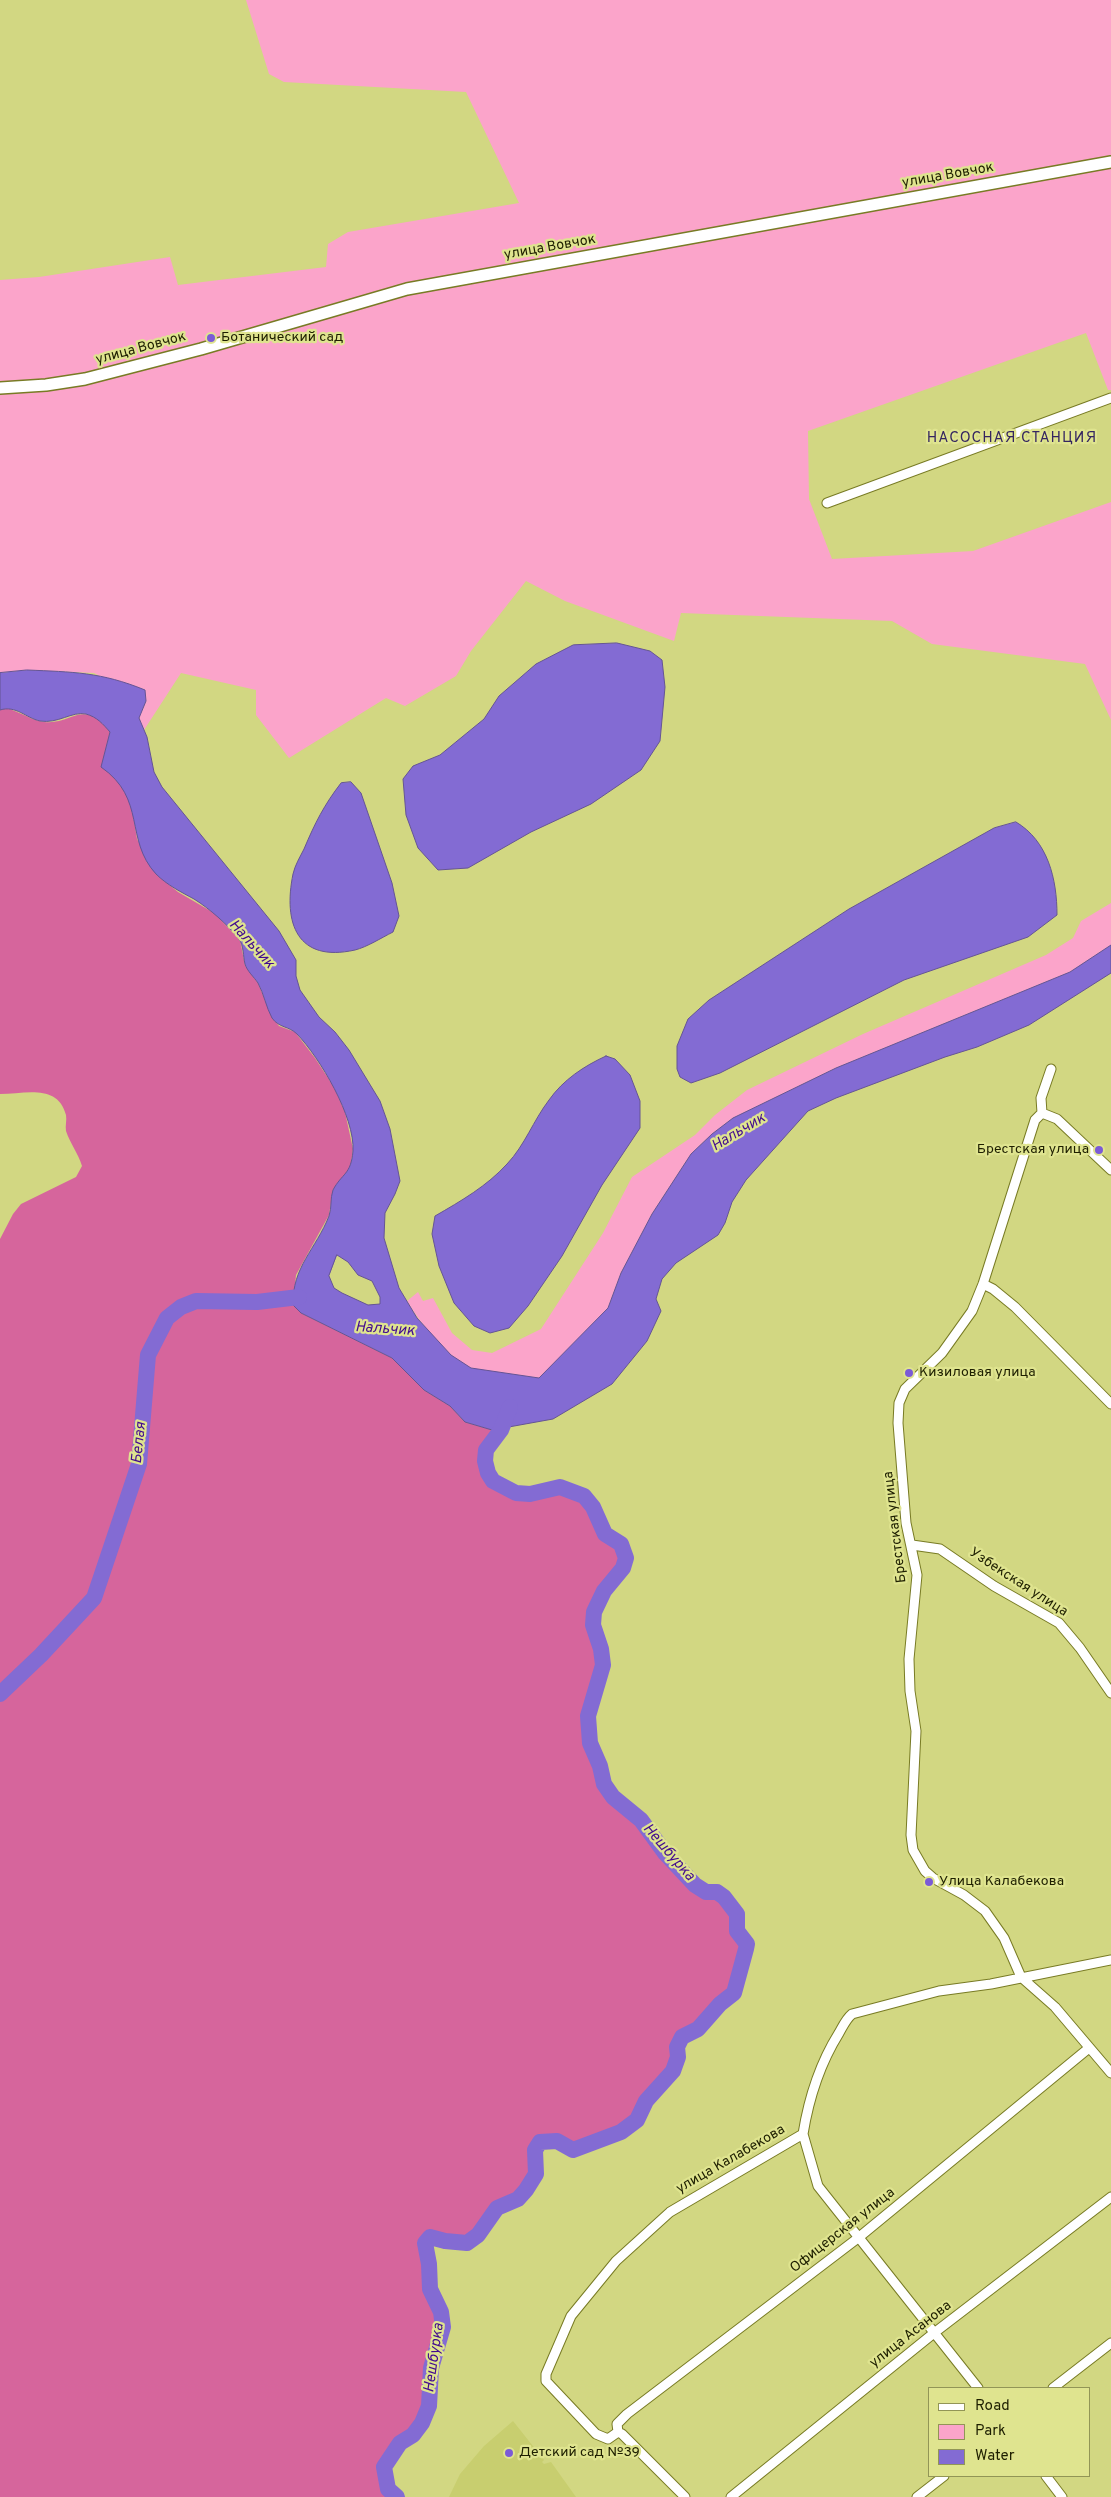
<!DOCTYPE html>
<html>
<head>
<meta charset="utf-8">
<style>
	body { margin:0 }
	#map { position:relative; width:1111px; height:2497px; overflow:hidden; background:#d2d782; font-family:Overpass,sans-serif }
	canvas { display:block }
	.legend { position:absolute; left:928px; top:2387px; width:162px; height:90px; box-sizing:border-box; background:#dfe48f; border:1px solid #929556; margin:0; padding:6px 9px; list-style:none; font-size:15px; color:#1e1f00 }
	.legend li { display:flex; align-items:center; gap:10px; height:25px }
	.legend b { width:25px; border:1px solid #929556 }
</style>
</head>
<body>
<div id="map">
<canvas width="1111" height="2497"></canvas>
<ul class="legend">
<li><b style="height:6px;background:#fff"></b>Road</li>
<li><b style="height:14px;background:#fba4ca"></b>Park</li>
<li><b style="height:14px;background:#836bd3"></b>Water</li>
</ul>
</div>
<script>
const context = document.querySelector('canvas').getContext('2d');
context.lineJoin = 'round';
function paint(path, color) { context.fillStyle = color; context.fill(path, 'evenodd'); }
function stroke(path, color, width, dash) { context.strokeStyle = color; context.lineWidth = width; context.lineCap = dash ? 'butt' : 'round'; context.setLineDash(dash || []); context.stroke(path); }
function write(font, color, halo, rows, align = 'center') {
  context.font = font + ' Overpass,sans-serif'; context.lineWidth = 4.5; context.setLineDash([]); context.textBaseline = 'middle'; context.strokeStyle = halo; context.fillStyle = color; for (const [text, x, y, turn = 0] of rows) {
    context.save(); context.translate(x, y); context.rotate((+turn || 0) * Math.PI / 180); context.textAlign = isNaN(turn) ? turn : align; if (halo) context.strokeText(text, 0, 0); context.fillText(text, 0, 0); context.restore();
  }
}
const built = new Path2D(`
	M 513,2421 L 544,2460 L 542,2462 L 544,2464 L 551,2462 L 576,2497 L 449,2497 L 460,2474 L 484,2446 Z`);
const green = new Path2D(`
	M 246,0 L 1111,0 L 1111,390 L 1108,390 L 1086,333 L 808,431 L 809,499 L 832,559 L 973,551 L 1111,502 L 1111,720 L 1085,664 L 932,644 L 892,621 L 681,613 L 674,641 L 565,601 L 526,581 L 471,651 L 456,676 L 405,706 L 386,698 L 289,758 L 256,715 L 256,690 L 181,673 L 144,730 L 139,718 L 146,701 L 94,673 L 27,670 L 0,673 L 0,280 L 39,277 L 170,257 L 178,285 L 326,267 L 328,244 L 348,232 L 519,203 L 466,92 L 284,82 L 269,74 Z
	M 1111,903 L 1111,945 L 1070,972 L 836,1068 L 733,1118 L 712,1134 L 691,1154 L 652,1214 L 621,1273 L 608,1308 L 539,1379 C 521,1376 486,1374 470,1368 C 447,1357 420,1323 407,1301 L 418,1292 L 423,1301 L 433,1298 L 452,1333 L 472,1350 L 492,1353 L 541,1329 L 603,1233 L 632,1177 L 695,1135 L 715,1115 L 747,1090 L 863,1034 L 1046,955 L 1073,938 L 1081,921 Z`);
const forest = new Path2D(`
	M 6,708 C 18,711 28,718 39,721 C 71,729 81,695 110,732 L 102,766 L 114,775 L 126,792 L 132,807 L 137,839 L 156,874 L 178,892 L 214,913 L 240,940 L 245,965 L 258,983 L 272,1017 L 279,1026 L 295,1032 L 315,1058 L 334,1087 L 345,1112 L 353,1149 L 350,1170 L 333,1190 L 329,1215 L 296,1275 L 293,1305 L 301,1313 L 392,1358 L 424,1390 L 450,1406 L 465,1422 L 492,1430 L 502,1428 L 486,1451 L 485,1461 L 488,1473 L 493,1481 L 516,1493 L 530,1494 L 560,1487 L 584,1496 L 593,1507 L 605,1534 L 621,1544 L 626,1558 L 623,1568 L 604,1591 L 594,1612 L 593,1625 L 601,1649 L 603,1665 L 588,1716 L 590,1743 L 600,1766 L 604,1784 L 613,1797 L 641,1820 L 665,1853 L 695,1885 L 705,1892 L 717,1892 L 724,1897 L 737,1914 L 737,1931 L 747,1944 L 734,1993 L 720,2004 L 698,2029 L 682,2038 L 677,2047 L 678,2057 L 673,2071 L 646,2101 L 637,2120 L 621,2132 L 573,2150 L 557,2141 L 540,2142 L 535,2150 L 536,2174 L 526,2190 L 518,2199 L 497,2208 L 478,2235 L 467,2243 L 445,2241 L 430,2237 L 425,2243 L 429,2264 L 430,2289 L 441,2312 L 443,2327 L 431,2368 L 429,2406 L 422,2423 L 413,2435 L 400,2443 L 384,2467 L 388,2489 L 397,2497 L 0,2497 L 0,1239 L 13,1214 L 21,1204 L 76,1177 L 82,1166 C 78,1153 70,1143 66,1131 C 65,1126 67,1120 66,1115 C 58,1083 24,1094 0,1094 L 0,710 Z`);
const water = new Path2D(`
	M 617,643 L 650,651 L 662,660 L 665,687 L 660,741 L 641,770 L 591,804 L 531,832 L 468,868 L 438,870 L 418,848 L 406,815 L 403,779 L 413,766 L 440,755 L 484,719 L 499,696 L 536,664 L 573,645 Z
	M 27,670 C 73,672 101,672 145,690 L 146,701 L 139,718 L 147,737 L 154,772 L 162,787 L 279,931 L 296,960 L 296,976 L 300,990 L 319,1017 L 335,1032 L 349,1050 L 380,1101 L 390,1129 L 400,1181 L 395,1194 L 385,1213 L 384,1238 L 399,1288 L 417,1318 L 451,1355 L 471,1368 L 539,1378 L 608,1308 L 621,1273 L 652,1214 L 691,1154 L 712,1134 L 733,1118 L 836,1068 L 1070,972 L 1111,945 L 1111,973 L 1029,1025 L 977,1047 L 945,1057 L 836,1098 L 808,1111 L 746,1180 L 732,1202 L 725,1223 L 718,1235 L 676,1263 L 662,1279 L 656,1299 L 661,1311 L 647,1341 L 612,1384 L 553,1419 L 492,1430 L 465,1422 L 450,1406 L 424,1390 L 392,1358 L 301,1313 L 293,1305 C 292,1267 316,1249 329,1216 C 332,1208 330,1198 333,1190 C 342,1173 351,1175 353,1151 C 355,1117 320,1058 297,1034 C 289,1026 279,1028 272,1018 C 266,1007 264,994 258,983 C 254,977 247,971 245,964 C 243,956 244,946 239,939 C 227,924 210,909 194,899 C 181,892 167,885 156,874 C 124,839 147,799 101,767 L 110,732 C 103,724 97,717 86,714 C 72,711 58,724 40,721 C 26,718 16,705 0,710 L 0,673 ZM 337,1255 L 348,1262 L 358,1275 L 372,1281 L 380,1297 L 380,1304 L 368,1305 L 342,1293 L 334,1288 L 329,1276 Z
	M 351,782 L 361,793 L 392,883 L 399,916 L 393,932 C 381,938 367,947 355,950 C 297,963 283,923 293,874 C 295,865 300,857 304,849 C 315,823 324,805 341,783 Z
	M 1016,822 C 1048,841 1057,879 1057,915 L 1028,937 L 904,980 L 720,1073 L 691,1083 L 680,1077 L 677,1069 L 677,1046 L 688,1019 L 709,1000 L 849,909 L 994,828 Z
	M 606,1056 L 615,1059 L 630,1075 L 640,1101 L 640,1128 L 602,1185 L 562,1256 L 528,1306 L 509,1328 L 490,1333 L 474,1326 L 454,1303 L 439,1266 L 432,1234 L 435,1216 C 461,1201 487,1186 507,1164 C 525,1145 533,1121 549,1100 C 563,1080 584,1066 606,1056 Z`);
const river = new Path2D(`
	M 0,1694 L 41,1655 L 94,1598 L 139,1464 L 148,1355 L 167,1318 L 181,1307 L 196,1301 L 257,1302 L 299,1297
	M 397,2497 L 388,2489 L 384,2467 L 400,2443 L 413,2435 L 422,2423 L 429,2406 L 431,2368 L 443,2327 L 441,2312 L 430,2289 L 429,2264 L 425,2243 L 430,2237 L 445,2241 L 467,2243 L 478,2235 L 497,2208 L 518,2199 L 526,2190 L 536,2174 L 535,2150 L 540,2142 L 557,2141 L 573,2150 L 621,2132 L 637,2120 L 646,2101 L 673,2071 L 678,2057 L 677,2047 L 682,2037 L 698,2029 L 720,2004 L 734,1993 L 746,1949 L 747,1944 L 737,1931 L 737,1914 L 724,1897 L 717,1892 L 706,1892 L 695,1885 L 665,1853 L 641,1820 L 613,1797 L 604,1784 L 600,1766 L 590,1743 L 588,1716 L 603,1665 L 601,1649 L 593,1625 L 594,1612 L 604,1591 L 623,1568 L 626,1558 L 621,1544 L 605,1534 L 593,1507 L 584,1496 L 560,1487 L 530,1494 L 516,1493 L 493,1481 L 488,1473 L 485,1461 L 486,1450 L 501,1430 L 510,1407`);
const minor = new Path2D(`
	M 827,503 L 1111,398
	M 1042,1113 L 1035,1120 L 983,1284 L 972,1311 L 942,1353 L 905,1389 L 899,1403 L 898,1423 L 906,1523 L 917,1575 L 909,1659 L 910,1691 L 916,1731 L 911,1835 L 913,1850 L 925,1871 L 933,1878 L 964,1895 L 985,1911 L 1004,1938 L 1021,1977 L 1055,2007 L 1111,2073
	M 1042,1113 L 1057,1119 L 1111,1170
	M 1042,1113 L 1041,1098 L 1051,1069
	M 983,1284 L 993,1289 L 1015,1307 L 1111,1404
	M 912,1545 L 940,1549 L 994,1586 L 1059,1623 L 1080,1648 L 1111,1693
	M 803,2134 L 818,2186 L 978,2388
	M 1053,2388 L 1111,2343
	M 618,2432 L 617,2424 L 627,2414 L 858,2238 L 1089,2048
	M 1046,2476 L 1062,2497
	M 685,2497 L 622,2434 L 618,2432 L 608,2439 L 596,2434 L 546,2381 L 546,2374 L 571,2316 L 616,2261 L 670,2212 L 803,2134 C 809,2097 819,2065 839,2033 C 843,2026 846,2019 852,2014 L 939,1991 L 991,1984 L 1111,1960
	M 731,2497 L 934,2333 L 1111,2197
	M 917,2497 L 944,2476`);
const tertiary = new Path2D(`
	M 0,388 L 46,385 L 85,379 L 201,349 L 407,289 L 1111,162`);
const markers = [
	[211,338,5,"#7b5bd6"],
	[1099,1150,5,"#7b5bd6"],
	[909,1373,5,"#7b5bd6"],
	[929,1882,5,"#7b5bd6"],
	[509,2453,5,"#7b5bd6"]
];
const streetNames = [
	["улица Вовчок",948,176,-10],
	["улица Вовчок",550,248,-10],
	["улица Вовчок",141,349,-15],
	["Брестская улица",896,1527,-97],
	["Узбекская улица",1018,1583,33],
	["улица Калабекова",731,2160,-30],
	["Офицерская улица",843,2231,-38],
	["улица Асанова",911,2335,-38]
];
const poiNames = [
	["Ботанический сад",221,338],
	["Брестская улица",1089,1150,"right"],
	["Кизиловая улица",919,1373],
	["Улица Калабекова",939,1882],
	["Детский сад №39",519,2453]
];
const neighbourhoodNames = [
	["НАСОСНАЯ СТАНЦИЯ",1012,439]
];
const waterNames = [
	["Нальчик",251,945,48],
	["Нальчик",739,1133,-31],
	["Нальчик",385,1330,4],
	["Белая",140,1443,-84],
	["Нешбурка",668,1853,49],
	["Нешбурка",435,2358,-82]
];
paint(built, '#c8ce6f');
paint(green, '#fba4ca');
paint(forest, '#d6659c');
paint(water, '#836bd3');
stroke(water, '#655494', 1);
stroke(river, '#836bd3', 16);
stroke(minor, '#787b24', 11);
stroke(tertiary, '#787b24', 14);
stroke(minor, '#fff', 9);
stroke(tertiary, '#fff', 11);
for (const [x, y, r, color] of markers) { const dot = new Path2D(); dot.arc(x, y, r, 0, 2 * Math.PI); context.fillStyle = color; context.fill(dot); stroke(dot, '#dfe48f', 2); }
write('14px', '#1e1f00', '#dfe48f', streetNames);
write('14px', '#1e1f00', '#dfe48f', poiNames, 'left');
context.letterSpacing = '1px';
write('15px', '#342560', '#dfe48f', neighbourhoodNames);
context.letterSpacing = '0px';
write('italic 15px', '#420b8f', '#dfe48f', waterNames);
</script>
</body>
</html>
